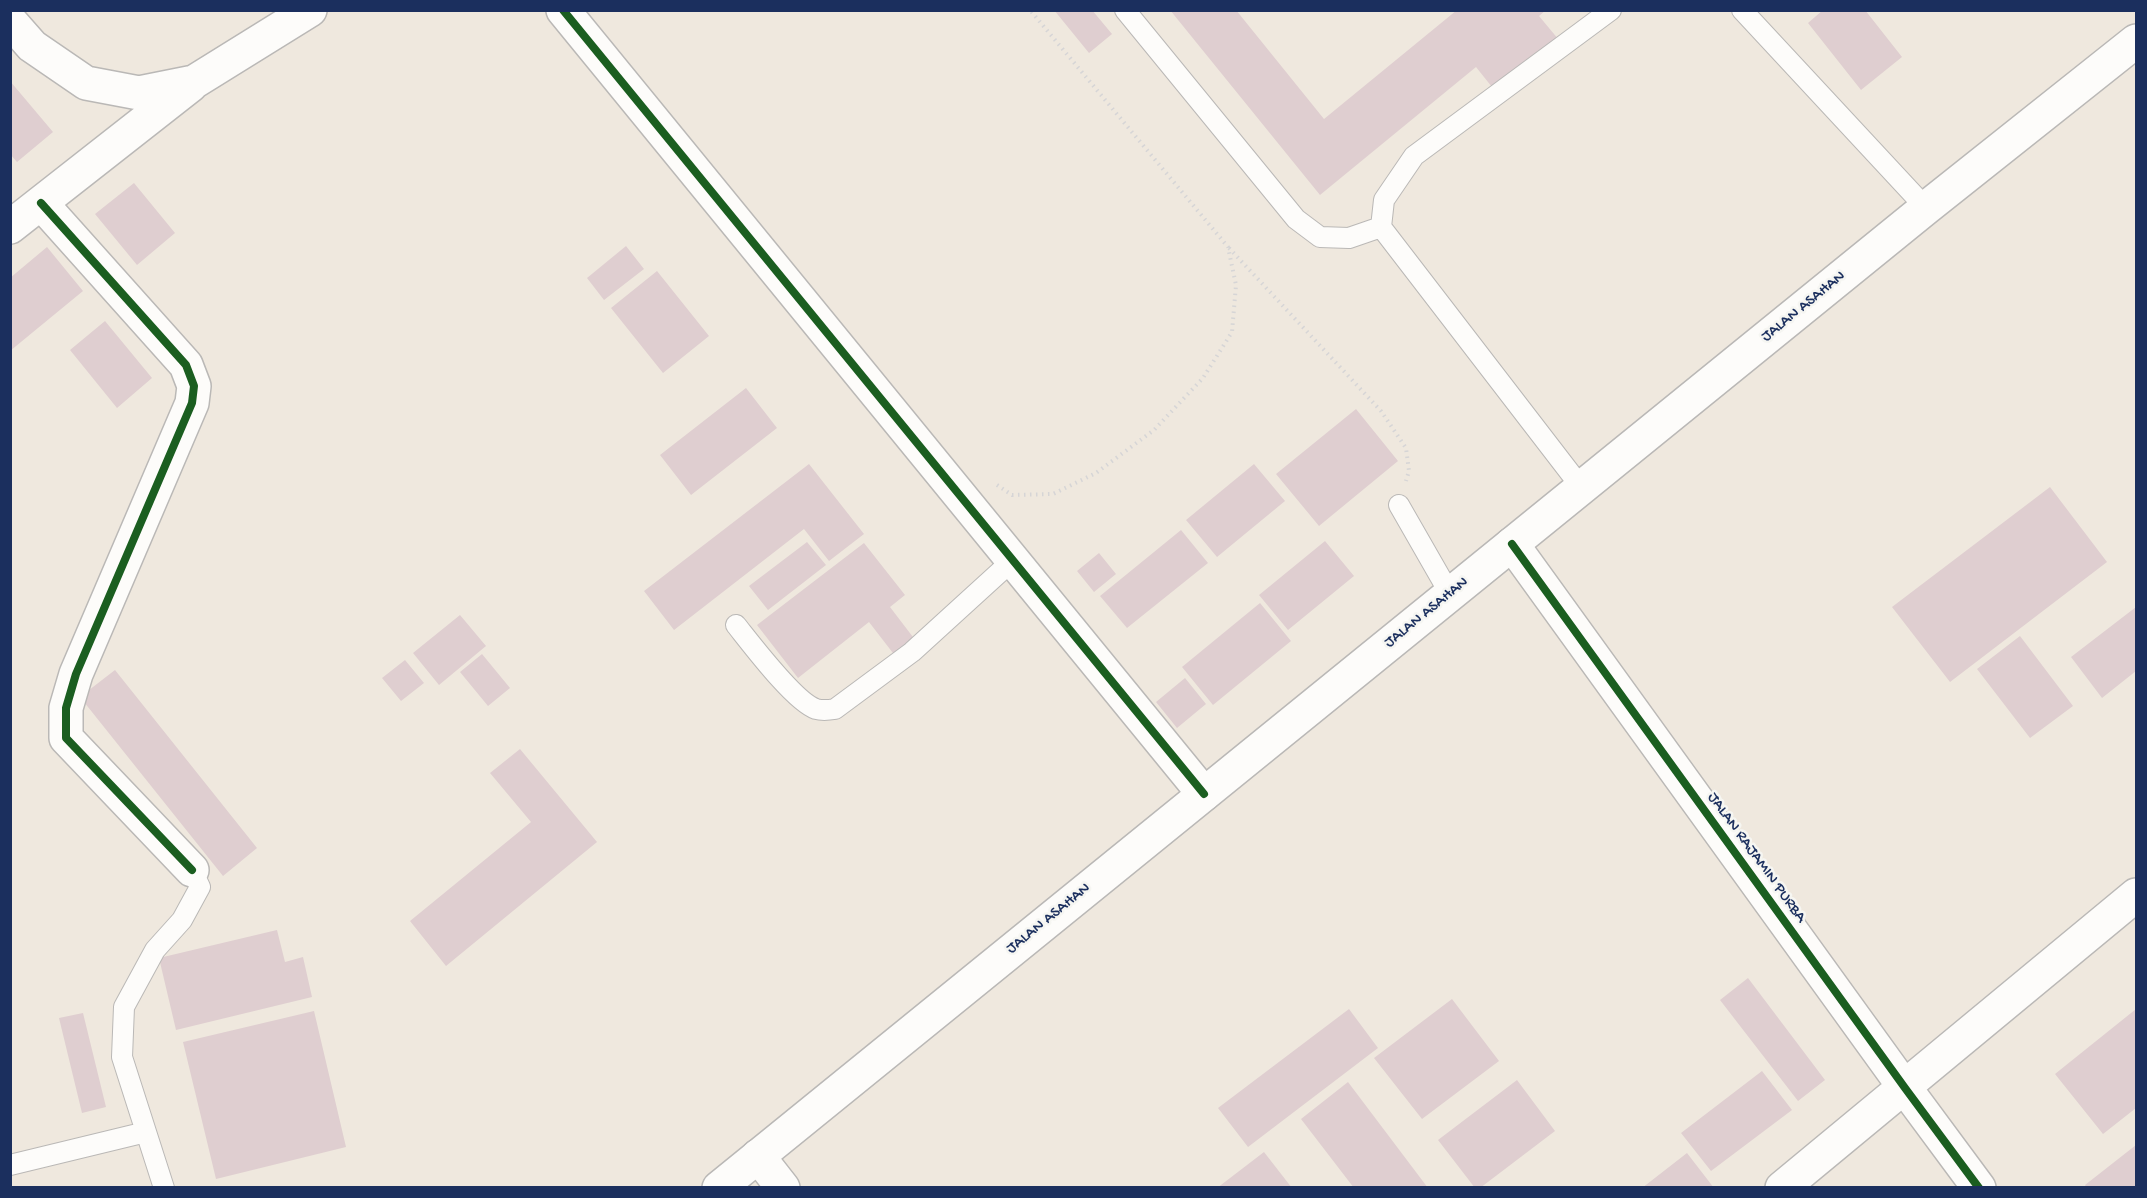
<!DOCTYPE html>
<html>
<head>
<meta charset="utf-8">
<style>
	body { margin:0 }
	#map { position:relative; width:2147px; height:1198px; overflow:hidden; background:#efe8de; font-family:"Gochi Hand",sans-serif }
	canvas { display:block }
	.frame { position:absolute; inset:0; border:12px solid #1b2f5e; pointer-events:none }
</style>
</head>
<body>
<div id="map">
<canvas width="2147" height="1198"></canvas>
<div class="frame"></div>
</div>
<script>
const context = document.querySelector('canvas').getContext('2d');
context.lineJoin = 'round';
function paint(path, color) { context.fillStyle = color; context.fill(path, 'evenodd'); }
function stroke(path, color, width, dash) { context.strokeStyle = color; context.lineWidth = width; context.lineCap = dash ? 'butt' : 'round'; context.setLineDash(dash || []); context.stroke(path); }
function write(font, color, halo, rows, align = 'center') {
  context.font = font + ' "Gochi Hand",sans-serif'; context.lineWidth = 5; context.setLineDash([]); context.textBaseline = 'middle'; context.strokeStyle = halo; context.fillStyle = color; for (const [text, x, y, turn = 0] of rows) {
    context.save(); context.translate(x, y); context.rotate((+turn || 0) * Math.PI / 180); context.textAlign = isNaN(turn) ? turn : align; if (halo) context.strokeText(text, 0, 0); context.fillText(text, 0, 0); context.restore();
  }
}
const building = new Path2D(`
	M 1054,10 L 1092,10 L 1112,34 L 1089,53 Z
	M 1170,10 L 1236,10 L 1324,119 L 1457,10 L 1546,10 L 1539,16 L 1559,40 L 1496,92 L 1476,67 L 1320,195 Z
	M 1823,10 L 1865,10 L 1902,57 L 1861,90 L 1808,23 Z
	M 10,81 L 53,132 L 17,162 L 10,154 Z
	M 134,183 L 175,233 L 137,265 L 95,214 Z
	M 626,246 L 644,269 L 604,300 L 587,278 Z
	M 47,247 L 83,291 L 10,351 L 10,278 Z
	M 657,271 L 709,336 L 663,373 L 611,308 Z
	M 105,321 L 152,378 L 117,408 L 70,350 Z
	M 746,388 L 777,428 L 691,495 L 660,455 Z
	M 1356,409 L 1398,461 L 1319,526 L 1276,474 Z
	M 809,464 L 864,534 L 829,561 L 804,529 L 674,630 L 644,591 Z
	M 1254,464 L 1285,501 L 1217,557 L 1186,520 Z
	M 2050,487 L 2107,562 L 1950,682 L 1892,607 Z
	M 1181,530 L 1208,563 L 1127,628 L 1100,596 Z
	M 1325,541 L 1354,576 L 1288,630 L 1259,595 Z
	M 807,542 L 826,565 L 768,610 L 749,586 Z
	M 864,543 L 905,595 L 890,607 L 916,641 L 896,657 L 869,622 L 798,678 L 757,625 Z
	M 1099,553 L 1116,574 L 1094,592 L 1077,571 Z
	M 1260,603 L 1291,641 L 1213,705 L 1182,667 Z
	M 2136,607 L 2136,671 L 2102,698 L 2071,657 Z
	M 460,615 L 486,646 L 439,685 L 413,653 Z
	M 2020,636 L 2073,706 L 2030,738 L 1977,669 Z
	M 482,654 L 510,688 L 488,706 L 460,672 Z
	M 405,660 L 424,683 L 401,701 L 382,678 Z
	M 115,670 L 257,848 L 223,876 L 80,697 Z
	M 1185,678 L 1206,704 L 1177,728 L 1156,702 Z
	M 520,749 L 597,842 L 446,966 L 410,921 L 531,822 L 490,773 Z
	M 277,930 L 285,962 L 303,957 L 312,997 L 176,1030 L 159,958 Z
	M 1748,978 L 1825,1080 L 1798,1101 L 1720,1000 Z
	M 1452,999 L 1499,1061 L 1422,1119 L 1374,1058 Z
	M 1349,1009 L 1378,1048 L 1248,1147 L 1218,1108 Z
	M 2136,1009 L 2136,1108 L 2103,1134 L 2055,1074 Z
	M 314,1011 L 346,1147 L 216,1179 L 183,1042 Z
	M 83,1013 L 106,1107 L 82,1113 L 59,1018 Z
	M 1762,1071 L 1792,1110 L 1711,1171 L 1681,1133 Z
	M 1517,1080 L 1555,1131 L 1480,1188 L 1475,1188 L 1438,1140 Z
	M 1348,1082 L 1428,1188 L 1354,1188 L 1301,1119 Z
	M 2136,1145 L 2136,1188 L 2087,1188 L 2085,1185 Z
	M 1264,1152 L 1292,1188 L 1217,1188 Z
	M 1687,1153 L 1714,1188 L 1642,1188 Z`);
const path = new Path2D(`
	M 1229,248 L 1381,411 L 1406,448 L 1409,471 L 1406,481
	M 997,485 L 1012,495 L 1053,494 L 1096,473 L 1154,430 L 1203,378 L 1232,332 L 1236,285 L 1228,247 L 1030,10`);
const lane = new Path2D(`
	M 1125,10 L 1296,219 L 1320,237 L 1349,238 L 1381,227
	M 1742,10 L 1926,208
	M 1581,487 L 1381,227 L 1384,200 L 1414,156 L 1611,10
	M 1399,505 L 1450,594
	M 736,625 C 752,645 795,702 816,709 C 823,711 829,710 835,709 L 912,652 L 1013,560
	M 10,1165 L 146,1132
	M 164,1188 L 122,1057 L 124,1007 L 155,950 L 182,920 L 200,887 L 192,870`);
const street = new Path2D(`
	M 563,10 L 1204,794
	M 10,21 L 32,46 L 86,83 L 139,93 L 194,82 L 310,10
	M 41,203 L 186,365 L 194,386 L 192,403 L 76,674 L 66,708 L 66,738 L 192,870
	M 10,227 L 191,85
	M 1512,544 L 1905,1088 L 1979,1188
	M 758,1156 L 783,1188
	M 1782,1188 L 2136,895`);
const primary = new Path2D(`
	M 719,1188 L 1926,208 L 2136,41`);
const cycleway = new Path2D(`
	M 563,10 L 1204,794
	M 41,203 L 186,365 L 194,386 L 192,403 L 76,674 L 66,708 L 66,738 L 192,870
	M 1512,544 L 1905,1088 L 1979,1188`);
const streetNames = [
	["JALAN ASAHAN",1804,307,-39],
	["JALAN ASAHAN",1427,613,-39],
	["JALAN RAJAMIN PURBA",1756,858,54],
	["JALAN ASAHAN",1049,919,-39]
];
paint(building, '#dfced0');
stroke(lane, '#bab8b6', 22);
stroke(street, '#bab8b6', 36);
stroke(primary, '#bab8b6', 36);
stroke(path, '#d6d5d6', 4, [1.5, 4.5]);
stroke(lane, '#fdfcfa', 20);
stroke(street, '#fdfcfa', 33);
stroke(primary, '#fdfcfa', 33);
stroke(cycleway, '#1b5e20', 8);
write('16px', '#1b2f5e', '#f6f6f2', streetNames);
</script>
</body>
</html>
